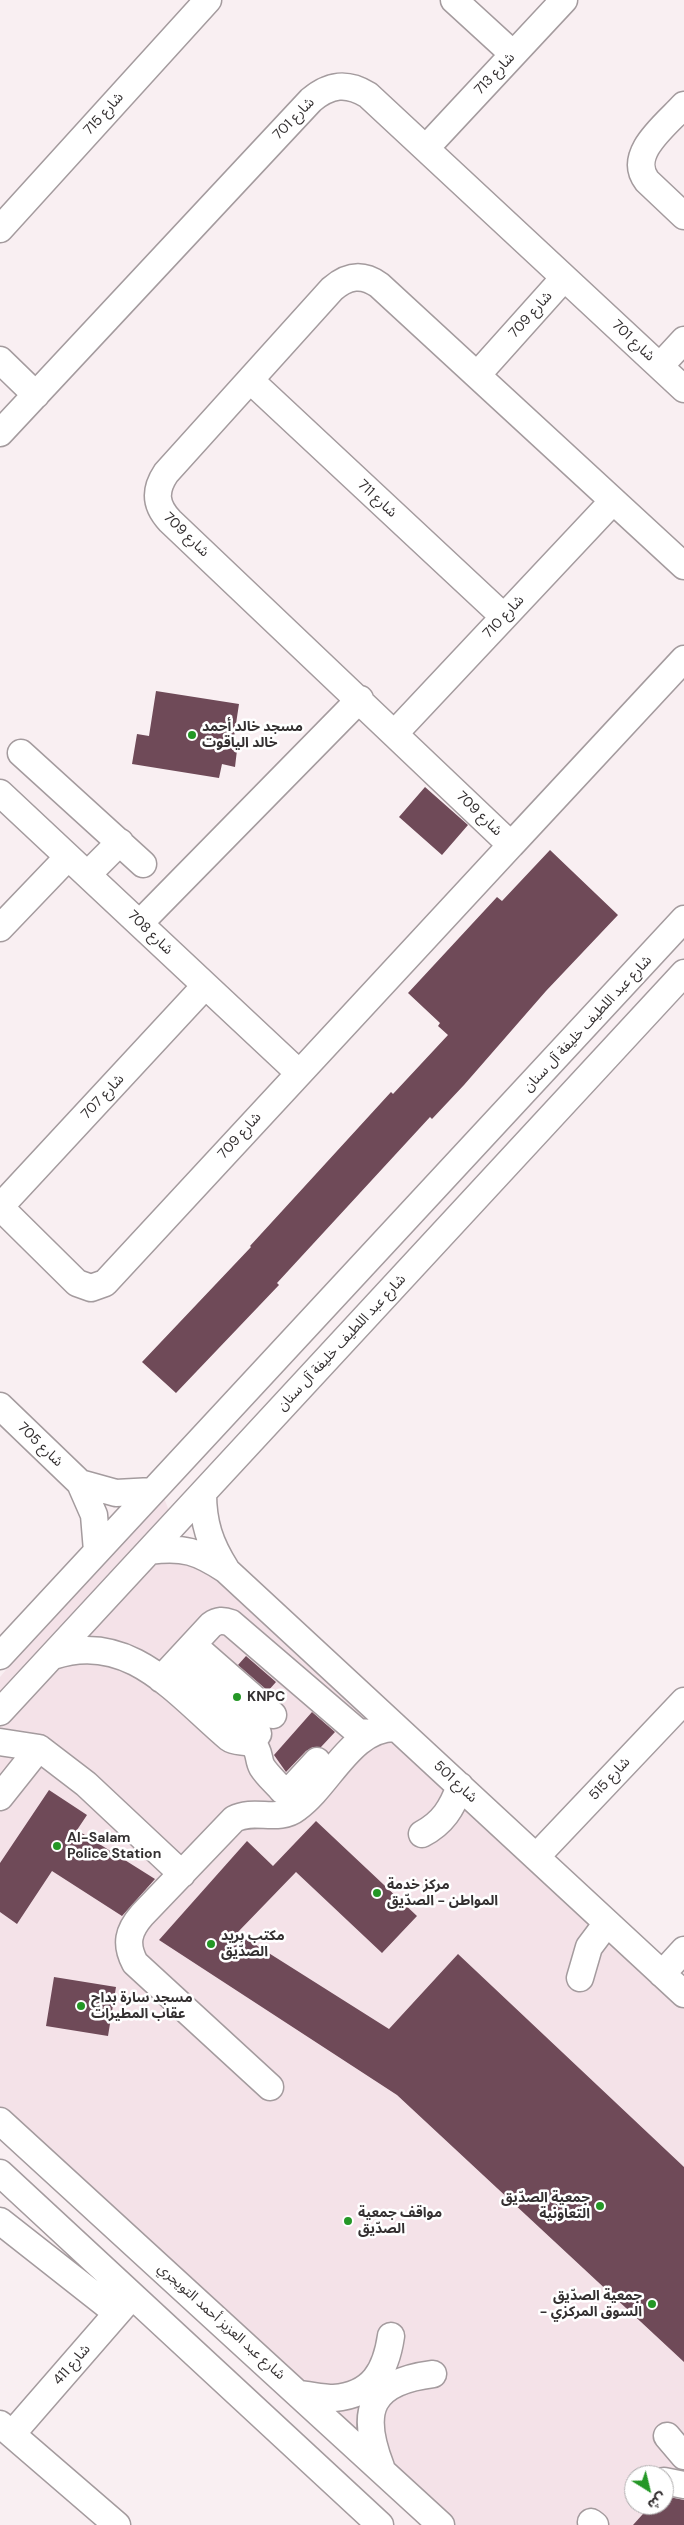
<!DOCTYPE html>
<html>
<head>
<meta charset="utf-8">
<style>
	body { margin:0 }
	#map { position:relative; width:684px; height:2525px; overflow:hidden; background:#f9eff2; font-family:"DM Sans","Noto Sans Arabic",sans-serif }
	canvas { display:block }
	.north { position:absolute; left:624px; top:2465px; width:50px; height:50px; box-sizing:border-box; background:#fff; border:1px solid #aeacad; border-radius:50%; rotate:144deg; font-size:14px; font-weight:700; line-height:20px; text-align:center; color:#343031 }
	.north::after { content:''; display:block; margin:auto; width:18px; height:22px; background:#249726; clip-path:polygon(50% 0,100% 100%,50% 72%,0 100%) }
</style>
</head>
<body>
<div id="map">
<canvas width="684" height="2525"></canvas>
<div class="north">ش</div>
</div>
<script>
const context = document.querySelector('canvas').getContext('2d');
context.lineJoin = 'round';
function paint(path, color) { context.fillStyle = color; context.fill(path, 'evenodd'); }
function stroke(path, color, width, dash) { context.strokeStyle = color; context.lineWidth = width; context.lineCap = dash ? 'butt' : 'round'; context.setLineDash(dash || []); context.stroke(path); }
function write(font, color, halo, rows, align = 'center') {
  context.font = font + ' "DM Sans","Noto Sans Arabic",sans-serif'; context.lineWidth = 5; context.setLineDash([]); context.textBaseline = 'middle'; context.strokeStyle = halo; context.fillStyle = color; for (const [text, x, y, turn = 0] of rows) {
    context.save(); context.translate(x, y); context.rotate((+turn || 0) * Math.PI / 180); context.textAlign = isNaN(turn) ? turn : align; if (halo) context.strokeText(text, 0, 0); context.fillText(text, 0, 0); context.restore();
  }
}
const built = new Path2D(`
	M 164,1498 L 184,1549 L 684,1995 L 684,2525 L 441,2525 L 0,2119 L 0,1677 L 49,1619 ZM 634,2475 L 664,2475 L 664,2505 L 634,2505 Z`);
const building = new Path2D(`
	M 156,691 L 239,704 L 232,750 L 237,750 L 235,767 L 222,764 L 219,778 L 132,764 L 137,734 L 149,736 Z
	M 425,787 L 468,825 L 442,855 L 399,817 Z
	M 550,850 L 618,915 L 546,991 L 464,1085 L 432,1119 L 430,1117 L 277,1283 L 279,1285 L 176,1393 L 142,1362 L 251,1247 L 250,1246 L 391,1092 L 393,1094 L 448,1035 L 438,1026 L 440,1023 L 408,993 L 497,897 L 502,901 Z
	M 246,1656 L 276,1682 L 268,1691 L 238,1665 Z
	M 312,1712 L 335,1732 L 321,1747 L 313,1747 L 306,1751 L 286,1772 L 274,1755 Z
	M 49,1790 L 87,1815 L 77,1830 L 155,1879 L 122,1916 L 52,1871 L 17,1924 L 0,1912 L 0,1863 Z
	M 316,1821 L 417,1916 L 382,1953 L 296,1872 L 237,1933 L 389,2029 L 458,1954 L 684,2167 L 684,2362 L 397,2095 L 159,1940 L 247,1841 L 273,1866 Z
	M 54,1977 L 116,1987 L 108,2036 L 46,2026 Z
	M 664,2496 L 684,2500 L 684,2525 L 633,2525 L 651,2505 L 664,2505 Z`);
const minor = new Path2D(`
	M 454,0 L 513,54
	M 684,105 C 667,124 626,154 647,181 L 684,216
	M 426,148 L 564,0
	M 0,229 L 208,0
	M 0,360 L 36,395
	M 660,366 L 684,340
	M 478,374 L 564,278
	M 250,380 L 504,617
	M 0,433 L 311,100 C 330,84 347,82 368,95 L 684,389
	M 684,566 L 379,285 C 362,273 347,276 332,289 L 166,473 C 154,491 155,505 170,521 L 511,845 L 684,659
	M 395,733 L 613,501
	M 21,753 L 143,864
	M 0,793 L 299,1073
	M 88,874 L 120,842
	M 140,923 L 360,699
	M 0,928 L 68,857
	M 0,1207 L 77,1283 L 91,1288 L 105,1283 L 511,845
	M 0,1207 L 205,986
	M 0,1406 L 80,1483 L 94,1515 L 97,1551
	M 80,1483 L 116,1493 L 153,1491
	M 203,1493 C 203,1523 210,1544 226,1569
	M 150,1551 C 183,1546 199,1552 226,1570 L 684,1994
	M 193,1645 L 273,1715
	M 0,1656 L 684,919
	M 53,1656 C 129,1630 177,1694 229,1738 C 237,1744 247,1739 254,1746 C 260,1752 258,1760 262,1767 C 267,1775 276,1783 282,1790 L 293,1787 L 317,1761
	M 176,1664 L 258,1734
	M 161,1679 L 211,1625 C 218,1620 223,1620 231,1623 L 358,1732 L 372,1733
	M 0,1712 L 684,973
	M 0,1742 L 39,1748 L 86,1784 L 182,1874
	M 0,1797 L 39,1748
	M 422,1834 C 443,1823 452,1808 460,1786
	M 536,1857 L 684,1701
	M 662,1974 L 684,1950
	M 580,1978 L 589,1947 L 607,1923
	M 270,2087 L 135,1963 C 125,1944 128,1931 142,1915 L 234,1819 C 255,1808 278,1823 297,1808 C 330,1784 351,1727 396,1728
	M 0,2121 L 441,2525
	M 0,2173 L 380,2525
	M 0,2221 L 117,2313
	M 299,2394 C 310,2395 323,2398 334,2398 C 373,2395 386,2370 391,2336
	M 0,2424 L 117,2525
	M 12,2434 L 132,2296
	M 667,2436 L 684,2456
	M 381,2467 C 359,2410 370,2382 433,2374
	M 664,2481 L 684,2485
	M 591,2522 L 595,2525`);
const markers = [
	[192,735,5,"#249726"],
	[237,1697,5,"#249726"],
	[57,1846,5,"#249726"],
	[377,1893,5,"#249726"],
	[211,1944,5,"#249726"],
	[81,2006,5,"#249726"],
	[600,2206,5,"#249726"],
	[348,2221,5,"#249726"],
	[652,2304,5,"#249726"]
];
const streetNames = [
	["شارع 713",495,74,-47],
	["شارع 715",104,114,-48],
	["شارع 701",294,119,-46],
	["شارع 709",531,315,-48],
	["شارع 701",633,341,43],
	["شارع 711",377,499,43],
	["شارع 709",186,535,44],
	["شارع 710",504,617,-47],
	["شارع 709",479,814,44],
	["شارع 708",150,933,44],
	["شارع عبد اللطيف خليفة آل سنان",588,1024,-47],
	["شارع 707",103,1097,-47],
	["شارع 709",240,1136,-48],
	["شارع عبد اللطيف خليفة آل سنان",342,1343,-47],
	["شارع 705",40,1445,44],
	["شارع 515",610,1779,-47],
	["شارع 501",455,1782,43],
	["شارع عبد العزيز أحمد التويجري",221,2322,42],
	["شارع 411",72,2365,-49]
];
const poiNames = [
	["مسجد خالد أحمد",202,727],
	["خالد الياقوت",202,743],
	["KNPC",247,1697],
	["Al-Salam",67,1838],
	["Police Station",67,1854],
	["مركز خدمة",387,1885],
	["المواطن - الصدّيق",387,1901],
	["مكتب بريد",221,1936],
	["الصدّيق",221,1952],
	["مسجد سارة بداح",91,1998],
	["عقاب المطيرات",91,2014],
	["جمعية الصدّيق",590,2198,"right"],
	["التعاونية",590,2214,"right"],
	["مواقف جمعية",358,2213],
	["الصدّيق",358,2229],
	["جمعية الصدّيق",642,2296,"right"],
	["- السوق المركزي",642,2312,"right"]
];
paint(built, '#f4e2e8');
paint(building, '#6f4a58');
stroke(minor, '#a49b9e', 29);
stroke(minor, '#fff', 26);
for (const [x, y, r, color] of markers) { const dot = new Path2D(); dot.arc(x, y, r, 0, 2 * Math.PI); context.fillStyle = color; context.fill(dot); stroke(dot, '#fff', 2); }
write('14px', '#343031', '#fff', streetNames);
write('bold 14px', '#343031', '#fff', poiNames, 'left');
</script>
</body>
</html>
